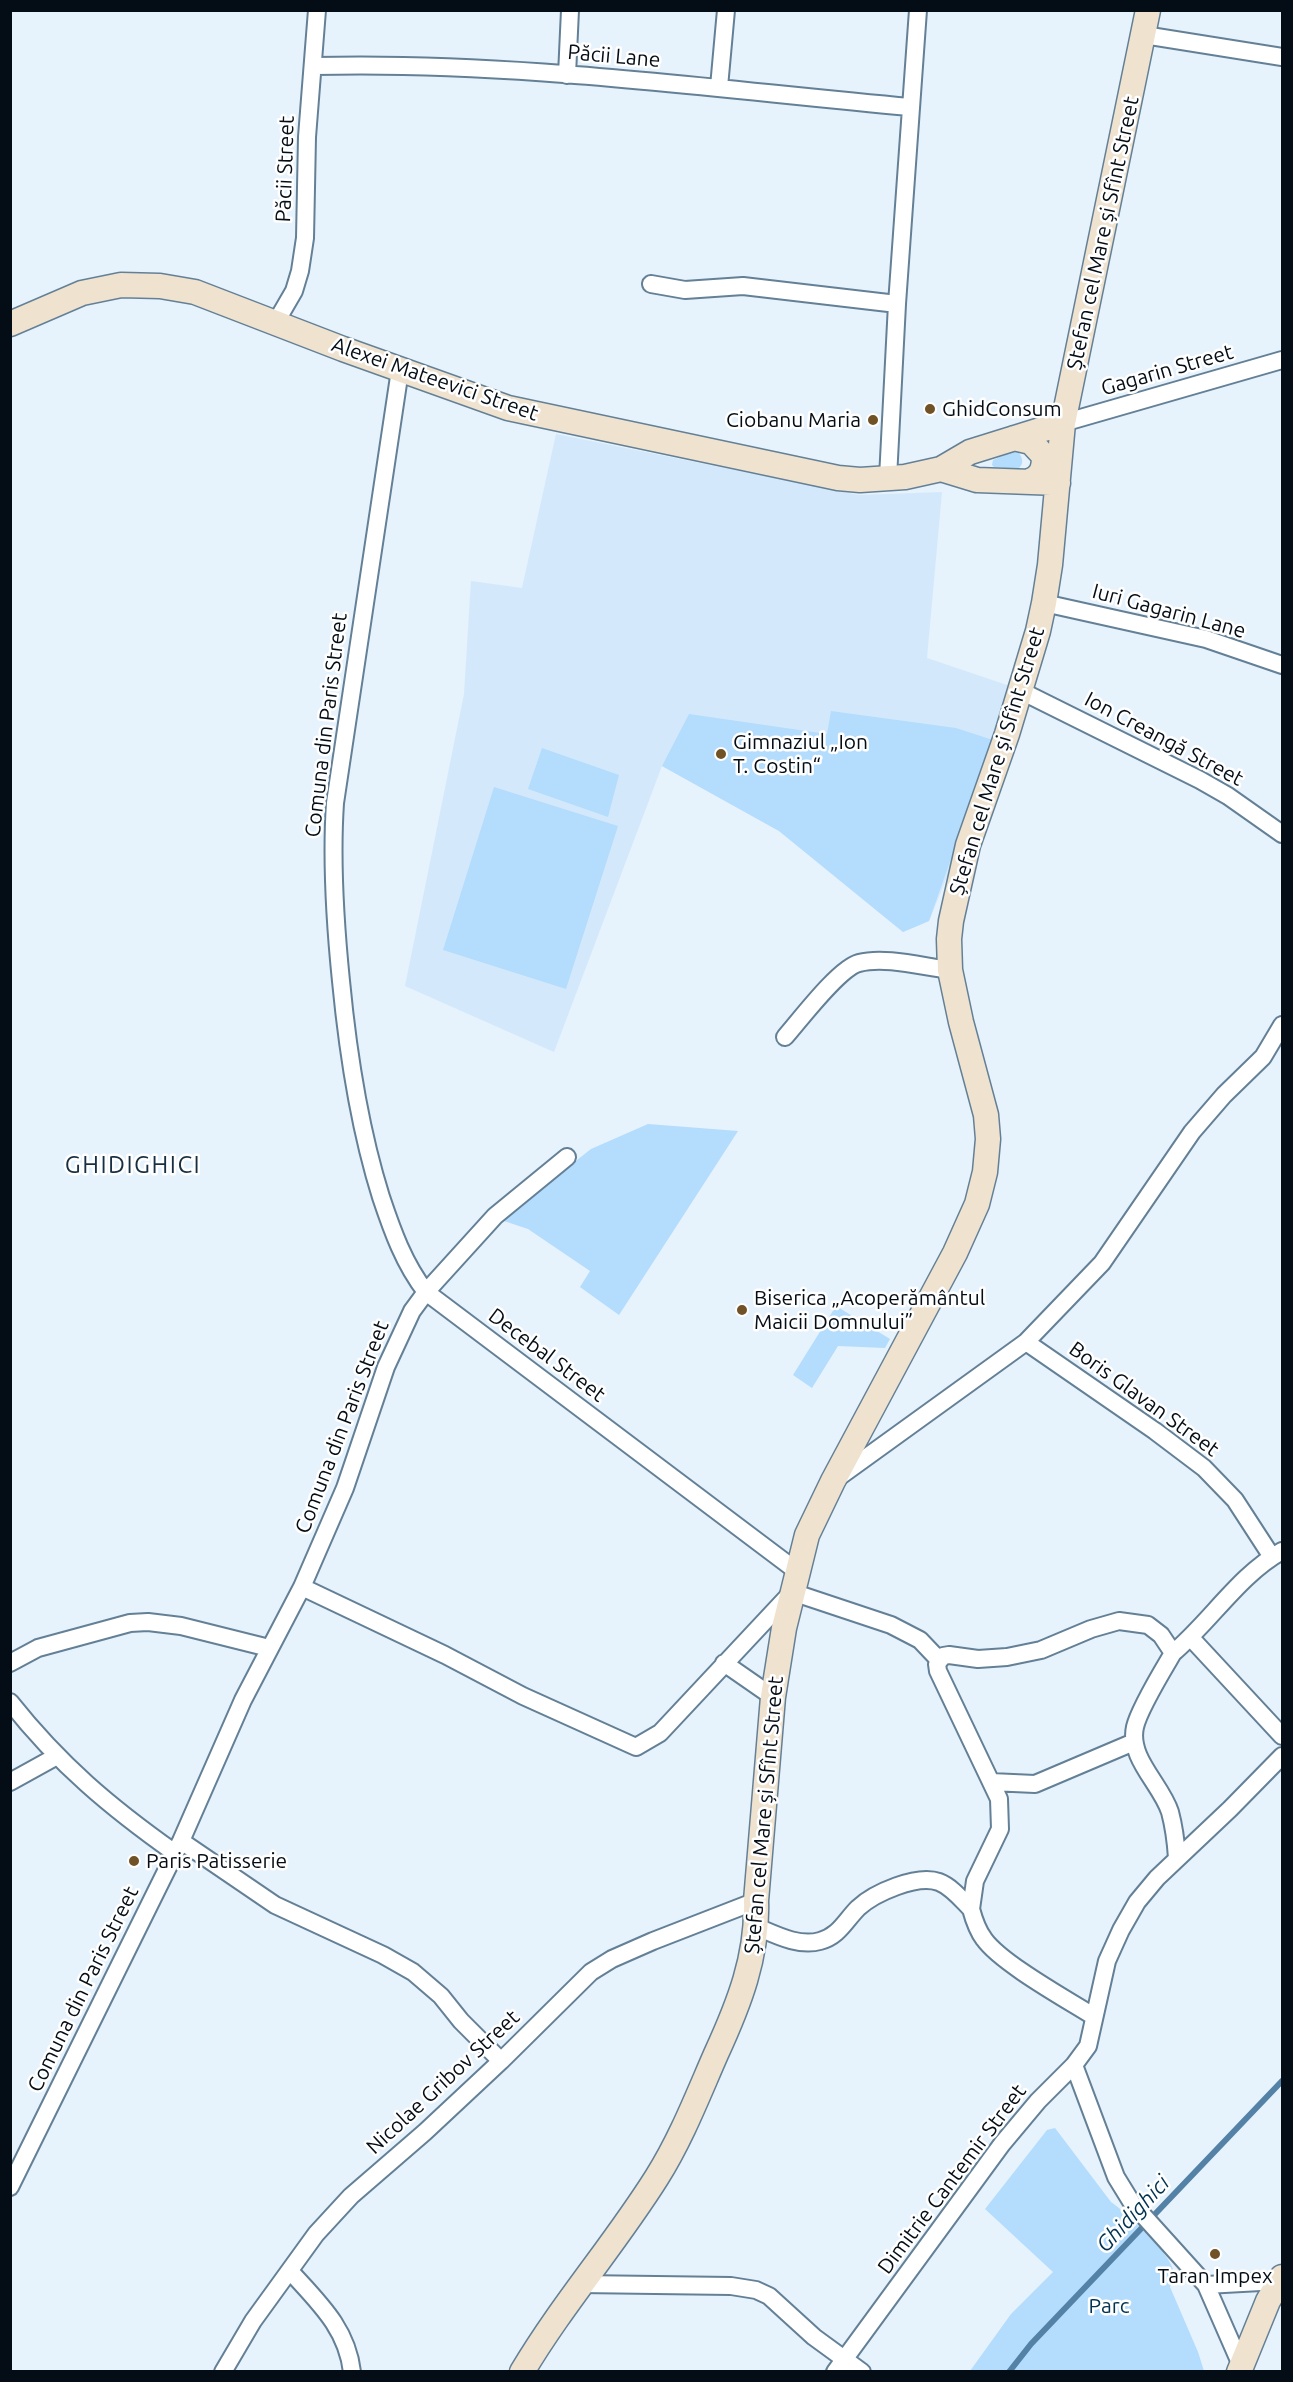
<!DOCTYPE html>
<html>
<head>
<meta charset="utf-8">
<style>
	body { margin:0 }
	#map { position:relative; width:1293px; height:2382px; overflow:hidden; background:#e6f2fc; font-family:Ubuntu,sans-serif }
	canvas { display:block }
	.frame { position:absolute; inset:0; border:12px solid #040d15; pointer-events:none }
</style>
</head>
<body>
<div id="map">
<canvas width="1293" height="2382"></canvas>
<div class="frame"></div>
</div>
<script>
const context = document.querySelector('canvas').getContext('2d');
context.lineJoin = 'round';
function paint(path, color) { context.fillStyle = color; context.fill(path, 'evenodd'); }
function stroke(path, color, width, dash) { context.strokeStyle = color; context.lineWidth = width; context.lineCap = dash ? 'butt' : 'round'; context.setLineDash(dash || []); context.stroke(path); }
function write(font, color, halo, rows, align = 'center') {
  context.font = font + ' Ubuntu,sans-serif'; context.lineWidth = 5; context.setLineDash([]); context.textBaseline = 'middle'; context.strokeStyle = halo; context.fillStyle = color; for (const [text, x, y, turn = 0] of rows) {
    context.save(); context.translate(x, y); context.rotate((+turn || 0) * Math.PI / 180); context.textAlign = isNaN(turn) ? turn : align; if (halo) context.strokeText(text, 0, 0); context.fillText(text, 0, 0); context.restore();
  }
}
const built = new Path2D(`
	M 556,434 L 859,495 L 942,492 L 927,658 L 1010,686 L 973,813 L 929,921 L 903,932 L 779,831 L 662,766 L 554,1052 L 405,986 L 464,694 L 471,581 L 522,588 Z`);
const green = new Path2D(`
	M 1013,451 L 1019,453 C 1023,459 1024,464 1018,469 L 994,467 L 992,465 L 993,460 Z
	M 831,711 L 956,728 L 993,740 L 929,921 L 903,932 L 779,831 L 662,766 L 689,714 L 827,734 Z
	M 542,748 L 619,775 L 608,817 L 528,789 Z
	M 494,787 L 618,826 L 566,989 L 443,950 Z
	M 648,1124 L 738,1131 L 619,1315 L 580,1287 L 590,1271 L 528,1229 L 501,1220 L 591,1149 Z
	M 836,1306 L 890,1339 L 885,1348 L 838,1346 L 812,1388 L 793,1375 Z
	M 1055,2128 L 1111,2202 C 1126,2212 1174,2256 1174,2274 C 1174,2278 1171,2284 1170,2287 L 1198,2352 L 1204,2371 L 970,2371 L 1011,2314 L 1053,2272 L 985,2209 L 1047,2130 Z`);
const stream = new Path2D(`
	M 1009,2372 L 1031,2344 L 1282,2081`);
const street = new Path2D(`
	M 1144,35 L 1282,57
	M 314,66 C 513,61 712,89 910,107
	M 567,75 L 570,10
	M 719,87 L 726,10
	M 651,284 L 685,290 L 743,286 L 897,304
	M 276,322 L 294,291 L 300,271 L 305,238 L 307,137 L 317,10
	M 1063,423 L 1282,360
	M 888,478 L 897,304 L 918,10
	M 1044,603 L 1206,639 L 1282,665
	M 1019,690 L 1200,780 L 1228,796 L 1282,834
	M 785,1037 C 800,1020 839,968 859,963 C 885,956 924,967 950,970
	M 567,1157 L 495,1216 L 426,1292 L 798,1572
	M 1026,1342 L 1155,1431 L 1204,1468 L 1235,1500 L 1272,1557
	M 839,1477 L 1026,1342 L 1102,1263 L 1192,1132 L 1224,1095 L 1263,1057 L 1282,1025
	M 302,1587 L 445,1655 L 523,1696 L 636,1747 L 660,1733 L 792,1592 L 891,1625 L 920,1640 L 939,1660
	M 1191,1638 L 1282,1736
	M 1173,1653 C 1163,1670 1139,1709 1135,1727 C 1128,1758 1161,1784 1170,1812 C 1174,1827 1176,1843 1177,1858
	M 10,1663 L 38,1648 L 130,1623 L 148,1622 L 181,1626 L 269,1648
	M 724,1663 L 773,1697
	M 10,1702 C 60,1765 110,1807 175,1853
	M 10,1782 L 57,1756
	M 991,1782 L 1035,1784 L 1134,1742
	M 181,1841 L 275,1905 L 383,1955 L 413,1972 L 441,1996 L 461,2021 L 501,2061
	M 971,1909 C 974,1920 977,1930 984,1939 C 1001,1963 1066,1999 1093,2016
	M 757,1927 C 776,1935 799,1947 820,1941 C 839,1936 845,1921 858,1908 C 874,1893 917,1874 939,1882 C 952,1887 962,1900 971,1909 L 975,1881 L 1000,1829 L 999,1799 L 938,1671 L 937,1664 L 943,1656 L 949,1655 L 978,1659 L 1007,1657 L 1041,1650 L 1091,1629 L 1119,1621 L 1148,1625 L 1161,1635 L 1173,1653 C 1211,1621 1239,1575 1282,1551
	M 1074,2065 L 1116,2177 L 1132,2203 L 1206,2285 L 1241,2365
	M 10,2187 L 181,1841 L 243,1700 L 302,1587 L 345,1488 L 386,1367 L 412,1311 L 426,1292 C 404,1264 392,1230 381,1197 C 359,1127 348,1054 341,981 C 335,922 331,863 335,803 L 400,370
	M 290,2271 C 318,2302 347,2328 352,2372
	M 580,2284 L 731,2286 L 756,2290 L 769,2296 L 814,2337 L 862,2372
	M 1206,2285 L 1279,2281
	M 223,2372 L 253,2321 L 316,2234 L 351,2196 L 425,2132 L 501,2061 L 591,1972 L 612,1959 L 653,1941 L 756,1901
	M 835,2372 L 1002,2144 L 1038,2101 L 1074,2065 L 1088,2046 L 1107,1961 L 1121,1930 L 1137,1902 L 1157,1878 L 1230,1809 L 1282,1756`);
const secondary = new Path2D(`
	M 10,324 L 82,293 L 121,285 L 160,286 L 195,292 L 343,349 L 508,408 L 838,478 L 860,480 L 905,477 L 941,469 L 970,452 L 1063,423
	M 1014,438 L 1031,442 L 1044,456 C 1044,468 1042,476 1030,481
	M 941,469 L 977,480 L 1058,483
	M 522,2372 C 563,2303 615,2244 657,2177 C 681,2139 698,2095 716,2054 C 739,2004 758,1956 756,1901 L 773,1697 L 784,1628 L 807,1535 L 833,1481 L 955,1253 L 977,1204 L 985,1172 L 988,1139 L 986,1115 L 961,1022 L 950,970 L 949,939 L 951,921 L 968,845 L 1007,734 L 1038,631 L 1044,603 L 1050,565 L 1063,423 L 1148,10
	M 1239,2372 L 1268,2301 L 1282,2277`);
const markers = [
	[930,409,6,"#705226"],
	[873,420,6,"#705226"],
	[721,754,6,"#705226"],
	[742,1310,6,"#705226"],
	[134,1861,6,"#705226"],
	[1215,2254,6,"#705226"]
];
const streetNames = [
	["Păcii Lane",614,56,5],
	["Păcii Street",285,169,-88],
	["Ștefan cel Mare și Sfînt Street",1103,233,-78],
	["Gagarin Street",1167,370,-16],
	["Alexei Mateevici Street",435,379,19],
	["Iuri Gagarin Lane",1169,611,15],
	["Comuna din Paris Street",326,725,-83],
	["Ion Creangă Street",1164,739,28],
	["Ștefan cel Mare și Sfînt Street",997,761,-73],
	["Decebal Street",547,1355,37],
	["Boris Glavan Street",1144,1399,36],
	["Comuna din Paris Street",342,1427,-69],
	["Ștefan cel Mare și Sfînt Street",764,1815,-85],
	["Comuna din Paris Street",83,1989,-64],
	["Nicolae Gribov Street",443,2082,-43],
	["Dimitrie Cantemir Street",952,2179,-53]
];
const poiNames = [
	["GhidConsum",942,409],
	["Ciobanu Maria",861,420,"right"],
	["Gimnaziul „Ion",733,742],
	["T. Costin“",733,766],
	["Biserica „Acoperământul",754,1298],
	["Maicii Domnului”",754,1322],
	["Paris Patisserie",146,1861],
	["Taran Impex",1215,2276,"center"]
];
const parkNames = [
	["Parc",1109,2306]
];
const waterNames = [
	["Ghidighici",1133,2214,-47]
];
const quarterNames = [
	["GHIDIGHICI",133,1165]
];
paint(built, '#d3e9fb');
paint(green, '#b4dcfd');
stroke(stream, '#5482a6', 6);
stroke(street, '#648096', 20);
stroke(secondary, '#648096', 27);
stroke(street, '#fff', 16);
stroke(secondary, '#efe2cf', 24);
for (const [x, y, r, color] of markers) { const dot = new Path2D(); dot.arc(x, y, r, 0, 2 * Math.PI); context.fillStyle = color; context.fill(dot); stroke(dot, '#fff', 2); }
write('21px', '#040d15', '#fff', streetNames);
write('21px', '#040d15', '#fff', poiNames, 'left');
write('21px', '#003251', '#fff', parkNames);
write('italic 22px', '#003251', '#fff', waterNames);
context.letterSpacing = '1.5px';
write('24px', '#162f42', '#fff', quarterNames);
context.letterSpacing = '0px';
</script>
</body>
</html>
